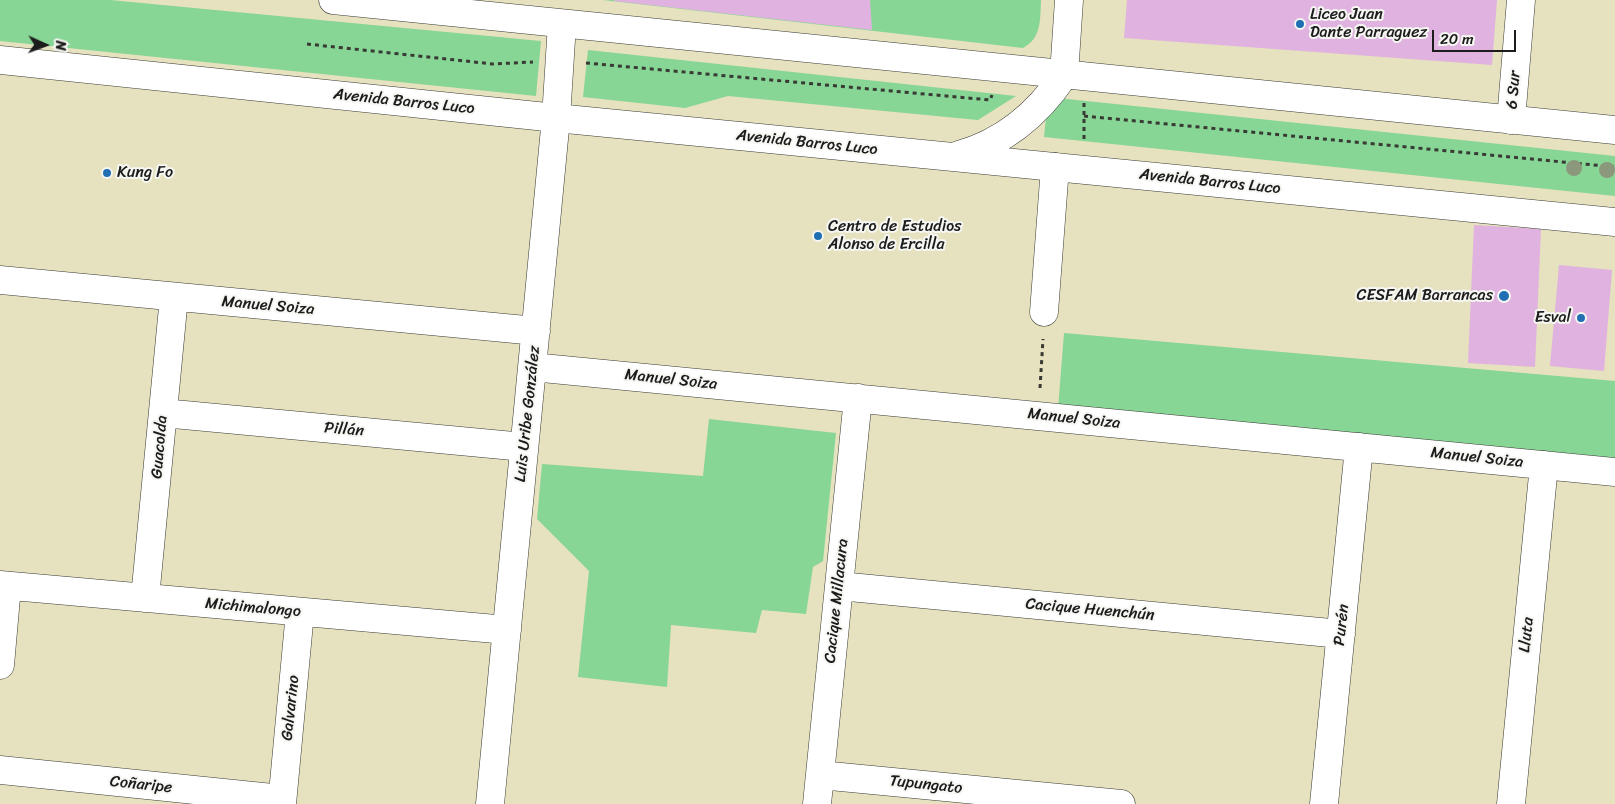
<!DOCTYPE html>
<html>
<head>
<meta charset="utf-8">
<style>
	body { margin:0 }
	#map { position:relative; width:1615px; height:804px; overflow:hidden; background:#e6e1be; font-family:Sriracha,sans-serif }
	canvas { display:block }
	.north { position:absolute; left:20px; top:20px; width:50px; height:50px; -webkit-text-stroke:4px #f6f6f2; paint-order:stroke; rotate:92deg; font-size:14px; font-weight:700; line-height:20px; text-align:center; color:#1c1c1c }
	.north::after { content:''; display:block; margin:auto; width:18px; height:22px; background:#1c1c1c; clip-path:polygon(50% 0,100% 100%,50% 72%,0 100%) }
	.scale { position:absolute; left:1432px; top:30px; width:84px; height:22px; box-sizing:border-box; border:2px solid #1c1c1c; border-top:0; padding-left:6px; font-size:15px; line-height:18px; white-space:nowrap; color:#1c1c1c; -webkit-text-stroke:4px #f6f6f2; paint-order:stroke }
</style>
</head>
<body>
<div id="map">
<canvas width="1615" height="804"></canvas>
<div class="north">N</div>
<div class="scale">20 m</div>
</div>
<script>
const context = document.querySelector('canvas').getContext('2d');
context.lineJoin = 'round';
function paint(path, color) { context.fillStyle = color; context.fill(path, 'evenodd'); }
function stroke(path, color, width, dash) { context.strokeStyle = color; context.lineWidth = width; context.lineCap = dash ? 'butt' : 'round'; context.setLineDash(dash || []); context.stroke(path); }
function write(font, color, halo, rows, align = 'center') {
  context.font = font + ' Sriracha,sans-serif'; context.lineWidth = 4; context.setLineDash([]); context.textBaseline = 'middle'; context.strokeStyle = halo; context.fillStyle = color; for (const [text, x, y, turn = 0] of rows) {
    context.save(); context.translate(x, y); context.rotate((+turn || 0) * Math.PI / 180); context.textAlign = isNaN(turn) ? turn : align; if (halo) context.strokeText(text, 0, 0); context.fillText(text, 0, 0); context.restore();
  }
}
const green = new Path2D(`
	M 0,0 L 110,0 L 541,41 L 536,96 L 0,41 Z
	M 603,0 L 1041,0 C 1040,19 1042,38 1023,48 Z
	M 588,50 L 1016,96 L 978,120 L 728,96 L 685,108 L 583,97 Z
	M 1048,97 L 1615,156 L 1615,196 L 1044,137 Z
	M 1064,333 L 1615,381 L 1615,459 L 1058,409 Z
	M 709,419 L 836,433 L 823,561 L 813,567 L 806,614 L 762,610 L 756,633 L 671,625 L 667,687 L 578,677 L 589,571 L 537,519 L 542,464 L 703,476 Z`);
const building = new Path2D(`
	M 614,0 L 870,0 L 872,30 L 614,1 Z
	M 1127,0 L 1497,0 L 1492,65 L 1124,38 Z
	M 1474,225 L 1541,229 L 1535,367 L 1468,363 Z
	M 1559,265 L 1612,270 L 1604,371 L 1550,366 Z`);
const path = new Path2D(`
	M 307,44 L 493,64 L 533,62
	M 586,63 L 990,100 L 992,95
	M 1084,103 L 1084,142
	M 1084,116 L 1615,167
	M 1040,388 L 1043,339`);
const minor = new Path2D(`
	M 1064,75 L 1069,0
	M 1511,120 L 1521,0
	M 0,280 L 536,331
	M 1044,312 L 1055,167
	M 532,367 L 1615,472
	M 163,413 L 524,447
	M 0,585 L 507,630
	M 839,586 L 1341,634
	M 145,598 L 174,297
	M 0,665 L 7,586
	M 0,770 L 282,799
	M 820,775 L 1121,804
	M 282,804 L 300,612
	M 490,804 L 556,118 L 562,24
	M 817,804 L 858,398
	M 1324,804 L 1359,447
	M 1511,804 L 1544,465`);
const major = new Path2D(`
	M 333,0 L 1615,130
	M 0,60 L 556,118 L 1615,222
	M 959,155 C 1005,142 1038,114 1064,75`);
const trees = [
	[1574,168],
	[1607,170]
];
const markers = [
	[1300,24,5,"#1f6fb2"],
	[107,173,5,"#1f6fb2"],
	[818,236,5,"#1f6fb2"],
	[1504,296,6,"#1f6fb2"],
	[1581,318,5,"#1f6fb2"]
];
const poiNames = [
	["Liceo Juan",1310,15],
	["Dante Parraguez",1310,33],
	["Kung Fo",117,173],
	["Centro de Estudios",828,227],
	["Alonso de Ercilla",828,245],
	["CESFAM Barrancas",1493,296,"right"],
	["Esval",1571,318,"right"]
];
const streetNames = [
	["6 Sur",1514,90,-85],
	["Avenida Barros Luco",404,102,6],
	["Avenida Barros Luco",807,143,6],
	["Avenida Barros Luco",1210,182,6],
	["Manuel Soiza",268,306,5],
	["Manuel Soiza",671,380,6],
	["Luis Uribe González",528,414,-84],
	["Manuel Soiza",1074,419,6],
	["Pillán",344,430,5],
	["Guacolda",160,447,-85],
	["Manuel Soiza",1477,458,6],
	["Cacique Millacura",837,601,-84],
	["Michimalongo",253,608,5],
	["Cacique Huenchún",1090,610,5],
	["Purén",1342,625,-84],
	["Lluta",1527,635,-84],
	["Galvarino",291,708,-84],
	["Coñaripe",141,785,6],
	["Tupungato",926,785,6]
];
paint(green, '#87d695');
paint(building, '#e0b2e0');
stroke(minor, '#3a3a34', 29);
stroke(major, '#3a3a34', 29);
stroke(path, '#3a3a34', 3, [4, 4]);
stroke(minor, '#fff', 28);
stroke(major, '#fff', 28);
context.fillStyle = '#8b987c';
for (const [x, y] of trees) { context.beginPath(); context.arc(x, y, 8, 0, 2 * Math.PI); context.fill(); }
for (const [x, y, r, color] of markers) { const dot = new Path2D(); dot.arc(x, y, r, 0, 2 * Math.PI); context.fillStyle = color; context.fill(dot); stroke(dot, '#f6f6f2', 2); }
write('16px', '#1c1c1c', '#f6f6f2', poiNames, 'left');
write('16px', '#1c1c1c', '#f6f6f2', streetNames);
</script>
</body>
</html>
